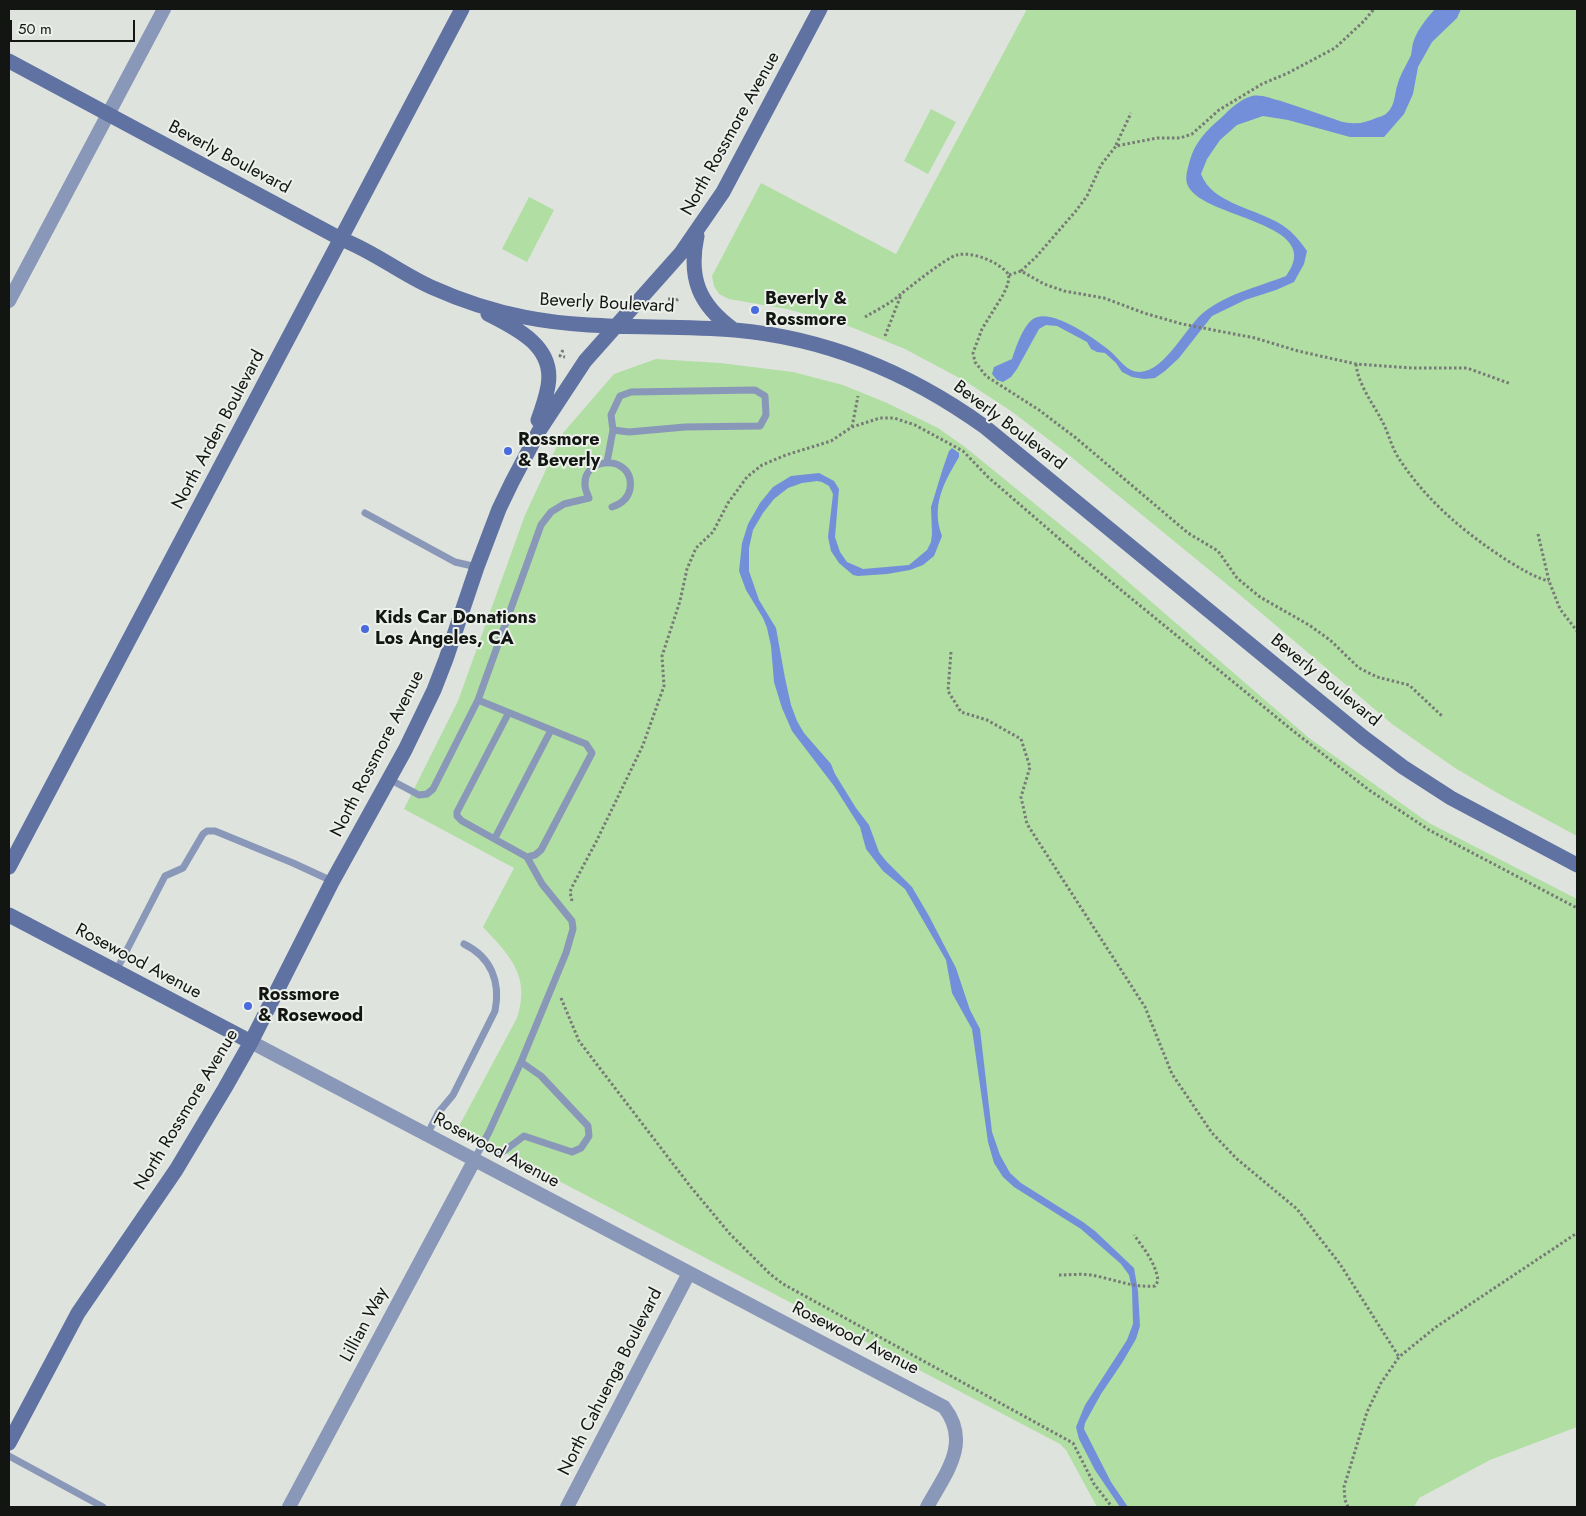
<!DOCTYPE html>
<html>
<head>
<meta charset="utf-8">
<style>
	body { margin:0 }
	#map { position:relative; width:1586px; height:1516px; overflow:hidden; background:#dfe3dd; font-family:Jost,sans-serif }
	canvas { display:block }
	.frame { position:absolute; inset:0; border:10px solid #131513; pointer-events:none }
	.scale { position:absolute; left:10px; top:20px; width:125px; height:22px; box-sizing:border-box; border:2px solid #131513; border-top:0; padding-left:6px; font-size:15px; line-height:18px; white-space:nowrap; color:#131513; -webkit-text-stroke:4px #ecf0ea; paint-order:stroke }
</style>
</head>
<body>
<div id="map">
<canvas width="1586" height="1516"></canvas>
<div class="frame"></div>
<div class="scale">50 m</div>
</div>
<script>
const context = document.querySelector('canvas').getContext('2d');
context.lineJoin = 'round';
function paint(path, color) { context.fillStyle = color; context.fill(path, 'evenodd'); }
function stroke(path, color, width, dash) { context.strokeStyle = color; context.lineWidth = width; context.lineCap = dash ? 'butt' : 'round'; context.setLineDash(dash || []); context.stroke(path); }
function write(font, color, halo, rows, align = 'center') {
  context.font = font + ' Jost,sans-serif'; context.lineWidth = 4; context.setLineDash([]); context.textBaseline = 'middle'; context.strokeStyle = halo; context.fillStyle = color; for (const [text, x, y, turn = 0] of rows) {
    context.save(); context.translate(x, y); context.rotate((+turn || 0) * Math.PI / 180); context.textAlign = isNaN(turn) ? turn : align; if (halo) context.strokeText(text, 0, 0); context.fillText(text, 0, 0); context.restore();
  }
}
const green = new Path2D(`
	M 1027,9 L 1577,9 L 1577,836 L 1501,795 L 1455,768 L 1392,724 L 1240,595 L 1065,452 L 1011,411 L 965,381 L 905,349 L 846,325 L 787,309 L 729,299 L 719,294 L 714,286 L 712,276 L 761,183 L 896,254 Z
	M 931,109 L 956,122 L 928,174 L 904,161 Z
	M 529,197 L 554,210 L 527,262 L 502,249 Z
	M 656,359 L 720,363 L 793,372 L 843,385 L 887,403 L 938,428 L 965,447 L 1089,548 L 1309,738 L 1429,823 L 1577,899 L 1577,1427 L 1490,1460 L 1419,1498 L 1414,1507 L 1097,1507 L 1066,1450 L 1060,1444 L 458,1128 L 517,1018 C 531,976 510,956 483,927 L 514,868 L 404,809 L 458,701 L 525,515 L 563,433 L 614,374 Z`);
const water = new Path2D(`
	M 1435,9 L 1461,9 L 1457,18 L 1432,42 L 1418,67 L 1413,94 L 1404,114 L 1384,137 L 1350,137 L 1288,120 L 1263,116 L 1237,125 L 1220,140 L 1207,159 L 1201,174 C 1212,204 1258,209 1282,225 C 1293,232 1300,241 1307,251 L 1304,264 L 1294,282 L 1276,290 L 1245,300 L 1212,316 L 1179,358 L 1165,371 L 1155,378 L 1144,379 L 1132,377 L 1122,372 L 1116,363 L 1105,353 L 1097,352 L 1091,349 L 1087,342 L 1057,326 L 1046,325 L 1039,329 L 1017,369 L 1011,377 L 1003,382 L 997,380 L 992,374 L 994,367 L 1012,359 C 1016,347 1023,326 1033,319 C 1051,307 1095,339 1110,351 C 1120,359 1126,372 1140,372 C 1165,371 1185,328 1203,313 C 1226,294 1258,287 1286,276 C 1327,222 1204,219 1188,186 C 1184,178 1188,168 1190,160 C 1195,142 1207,130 1221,118 C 1229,110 1240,99 1252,96 C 1261,94 1272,99 1281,101 C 1297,106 1313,112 1328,117 C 1335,119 1343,123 1350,123 C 1360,124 1367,122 1376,118 C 1379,117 1383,116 1386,114 C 1396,105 1394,94 1398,83 C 1401,73 1407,64 1411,55 C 1412,50 1412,45 1414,40 C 1418,29 1427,18 1435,9 Z
	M 952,448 L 959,453 L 959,457 C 943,484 931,506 942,536 L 934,556 L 923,565 L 910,570 L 887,574 L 858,576 L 853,575 L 839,563 L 831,551 L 828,537 L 833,494 L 829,486 L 822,482 L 817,481 L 802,483 L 788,488 L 774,499 L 763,513 L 753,530 L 749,548 L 749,571 L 759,600 L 776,628 L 785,678 L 791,705 L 797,721 L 804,733 L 831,764 L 835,774 L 856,808 L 869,825 L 879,852 L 886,861 L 912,887 L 929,916 L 956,968 L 970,1010 L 980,1029 L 992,1132 L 1000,1155 L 1010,1173 L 1021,1183 L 1083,1222 L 1095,1231 L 1134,1268 L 1138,1291 L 1140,1326 L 1136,1339 L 1122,1363 L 1101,1394 L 1085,1423 L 1084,1429 L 1111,1482 L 1128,1507 L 1120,1507 L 1095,1470 L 1079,1439 L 1076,1427 L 1085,1405 L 1127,1340 L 1133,1324 L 1132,1289 L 1129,1275 L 1121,1264 L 1081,1229 L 1014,1187 L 1003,1177 L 994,1163 L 988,1142 L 972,1029 L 952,993 L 946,960 L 905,889 L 883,871 L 866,849 L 860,827 L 834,786 L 792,731 L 782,708 L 774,682 L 771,646 L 767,628 L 763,618 L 746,590 L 739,571 L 742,543 L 748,524 L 760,503 L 773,487 L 791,476 L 819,473 L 834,481 L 839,489 L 835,537 L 840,552 L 847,562 L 863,569 L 909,565 L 927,550 L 931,542 L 932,534 L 931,507 L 943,468 L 949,451 Z`);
const path = new Path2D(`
	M 1116,145 L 1131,113
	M 1021,271 L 1036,257 L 1075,212 L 1087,196 L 1101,165 L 1116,146 L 1157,138 L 1180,138 L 1192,134 L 1219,110 L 1262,84 L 1288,73 L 1335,48 L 1364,21 L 1374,9
	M 1009,275 L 1021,271 L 1044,284 L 1064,291 L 1104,298 L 1144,313 L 1182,324 L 1255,338 L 1298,351 L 1356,364 L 1412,368 L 1467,368 L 1511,384
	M 668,299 L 678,299 L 671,305
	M 865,317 C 877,310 891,303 901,294 C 910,287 947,257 957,255 C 972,251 1000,262 1009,275 L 1008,284 L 1003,295 L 982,329 L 973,353 L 975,362 L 986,376 L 1039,410 L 1076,438 L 1188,533 L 1218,551 L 1237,578 L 1260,597 L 1309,625 L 1330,640 L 1359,668 L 1377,677 L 1409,685 L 1442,716
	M 885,336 L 901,295
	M 563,350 L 560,356 L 565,357
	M 1356,364 C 1358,384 1372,402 1381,419 C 1388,431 1391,446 1398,457 C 1426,501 1465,533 1508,561 C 1522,569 1533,577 1549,581
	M 852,427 L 858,396
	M 1538,534 L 1549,581 L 1560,609 L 1577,631
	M 951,652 L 948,691 L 961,712 L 987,720 L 1021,739 L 1030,767 L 1021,797 L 1027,824 L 1145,1007 L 1172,1074 L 1212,1133 L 1237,1159 L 1297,1209 L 1340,1264 L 1399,1357
	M 572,901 L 570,892 L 572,887 L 596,842 L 643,745 L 664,686 L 662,656 L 680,601 L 687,569 L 696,548 L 713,532 L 728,503 L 747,477 L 762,465 L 786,455 L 831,441 L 852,427 L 880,418 L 894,418 L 915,425 L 963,451 L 988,477 L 1077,554 L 1292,730 L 1369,790 L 1429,830 L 1577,908
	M 561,998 L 579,1041 L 690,1186 L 730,1234 L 770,1274 L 783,1284 L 1073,1443 L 1094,1484 L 1112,1507
	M 1059,1275 C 1071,1275 1085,1273 1096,1276 C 1116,1280 1134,1288 1155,1286 L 1158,1281 C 1156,1263 1144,1249 1134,1235
	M 1348,1507 L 1345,1500 L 1344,1487 L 1367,1412 L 1381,1383 L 1399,1357 L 1436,1327 L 1577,1233`);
const lane = new Path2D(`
	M 607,462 L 613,430 L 611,415 L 620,396 L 631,392 L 755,390 L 765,396 L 766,415 L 760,426 L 685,427 L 629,432 L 613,430
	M 365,513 L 455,562 L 477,567
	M 478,700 L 586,744 L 592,753 L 541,850 L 535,855 L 527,857
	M 389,779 L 419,795 L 427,794 L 433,789 L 478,700 L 541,525 L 551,512 L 564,504 L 589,498 C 568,456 636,450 630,489 C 628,499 621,504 612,507
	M 495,838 L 551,730
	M 116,971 L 165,876 L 183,868 L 203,834 L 207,831 L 215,831 L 293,863 L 332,881
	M 427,1135 L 438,1113 L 453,1095 L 495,1011 C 501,982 491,957 464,944
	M 483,1146 L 500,1154 L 524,1136 L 572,1152 L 581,1148 L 589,1136 L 588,1126 L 541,1076 L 521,1062
	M 474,1160 L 489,1132 L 521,1062 L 566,953 L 573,929 L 572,921 L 542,884 L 527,857 L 462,821 L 457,816 L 457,812 L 508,714
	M 9,1456 L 103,1507`);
const street = new Path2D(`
	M 9,301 L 164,9
	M 251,1042 L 944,1407 C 972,1443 945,1474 927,1507
	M 289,1507 L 474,1161
	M 567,1507 L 689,1273`);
const secondary = new Path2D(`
	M 9,61 L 341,239 C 373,251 400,273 431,287 C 460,300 493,311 524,317 C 593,331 665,324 735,330 C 826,338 910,373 985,427 L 1363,737 L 1403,767 L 1451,798 L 1577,865
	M 697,236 C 688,278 699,305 734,330
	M 488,314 C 518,329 555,347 548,386 C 546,398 542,409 538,420
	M 9,867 L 462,9
	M 9,915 L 251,1042
	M 9,1443 L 78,1313 L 176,1170 L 225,1088 L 251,1042 L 332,882 L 405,750 L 434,690 L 446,659 L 477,567 L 499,509 L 512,482 L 539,431 L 585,361 L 681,253 L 723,192 L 820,9`);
const markers = [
	[755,310,5,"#496bde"],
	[508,451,5,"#496bde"],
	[365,629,5,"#496bde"],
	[248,1006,5,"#496bde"]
];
const streetNames = [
	["North Rossmore Avenue",731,134,-61],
	["Beverly Boulevard",229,158,28],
	["Beverly Boulevard",607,304,3],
	["Beverly Boulevard",1009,426,37],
	["North Arden Boulevard",219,430,-62],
	["Beverly Boulevard",1325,681,39],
	["North Rossmore Avenue",378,754,-63],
	["Rosewood Avenue",138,962,28],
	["North Rossmore Avenue",187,1110,-59],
	["Rosewood Avenue",496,1151,28],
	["Lillian Way",365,1325,-62],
	["Rosewood Avenue",855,1339,27],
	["North Cahuenga Boulevard",611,1382,-63]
];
const poiNames = [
	["Beverly &",765,300],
	["Rossmore",765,321],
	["Rossmore",518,441],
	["& Beverly",518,462],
	["Kids Car Donations",375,619],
	["Los Angeles, CA",375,640],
	["Rossmore",258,996],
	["& Rosewood",258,1017]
];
paint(green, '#b1dea2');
paint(water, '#748fda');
stroke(path, '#777a76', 3, [2.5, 2.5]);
stroke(lane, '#8997b8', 7);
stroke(street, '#8997b8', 14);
stroke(secondary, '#5f72a2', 15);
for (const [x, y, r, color] of markers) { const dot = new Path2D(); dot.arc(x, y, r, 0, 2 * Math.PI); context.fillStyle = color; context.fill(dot); stroke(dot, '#ecf0ea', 2); }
write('18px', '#131513', '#ecf0ea', streetNames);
write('bold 18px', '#131513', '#ecf0ea', poiNames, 'left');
</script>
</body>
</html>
